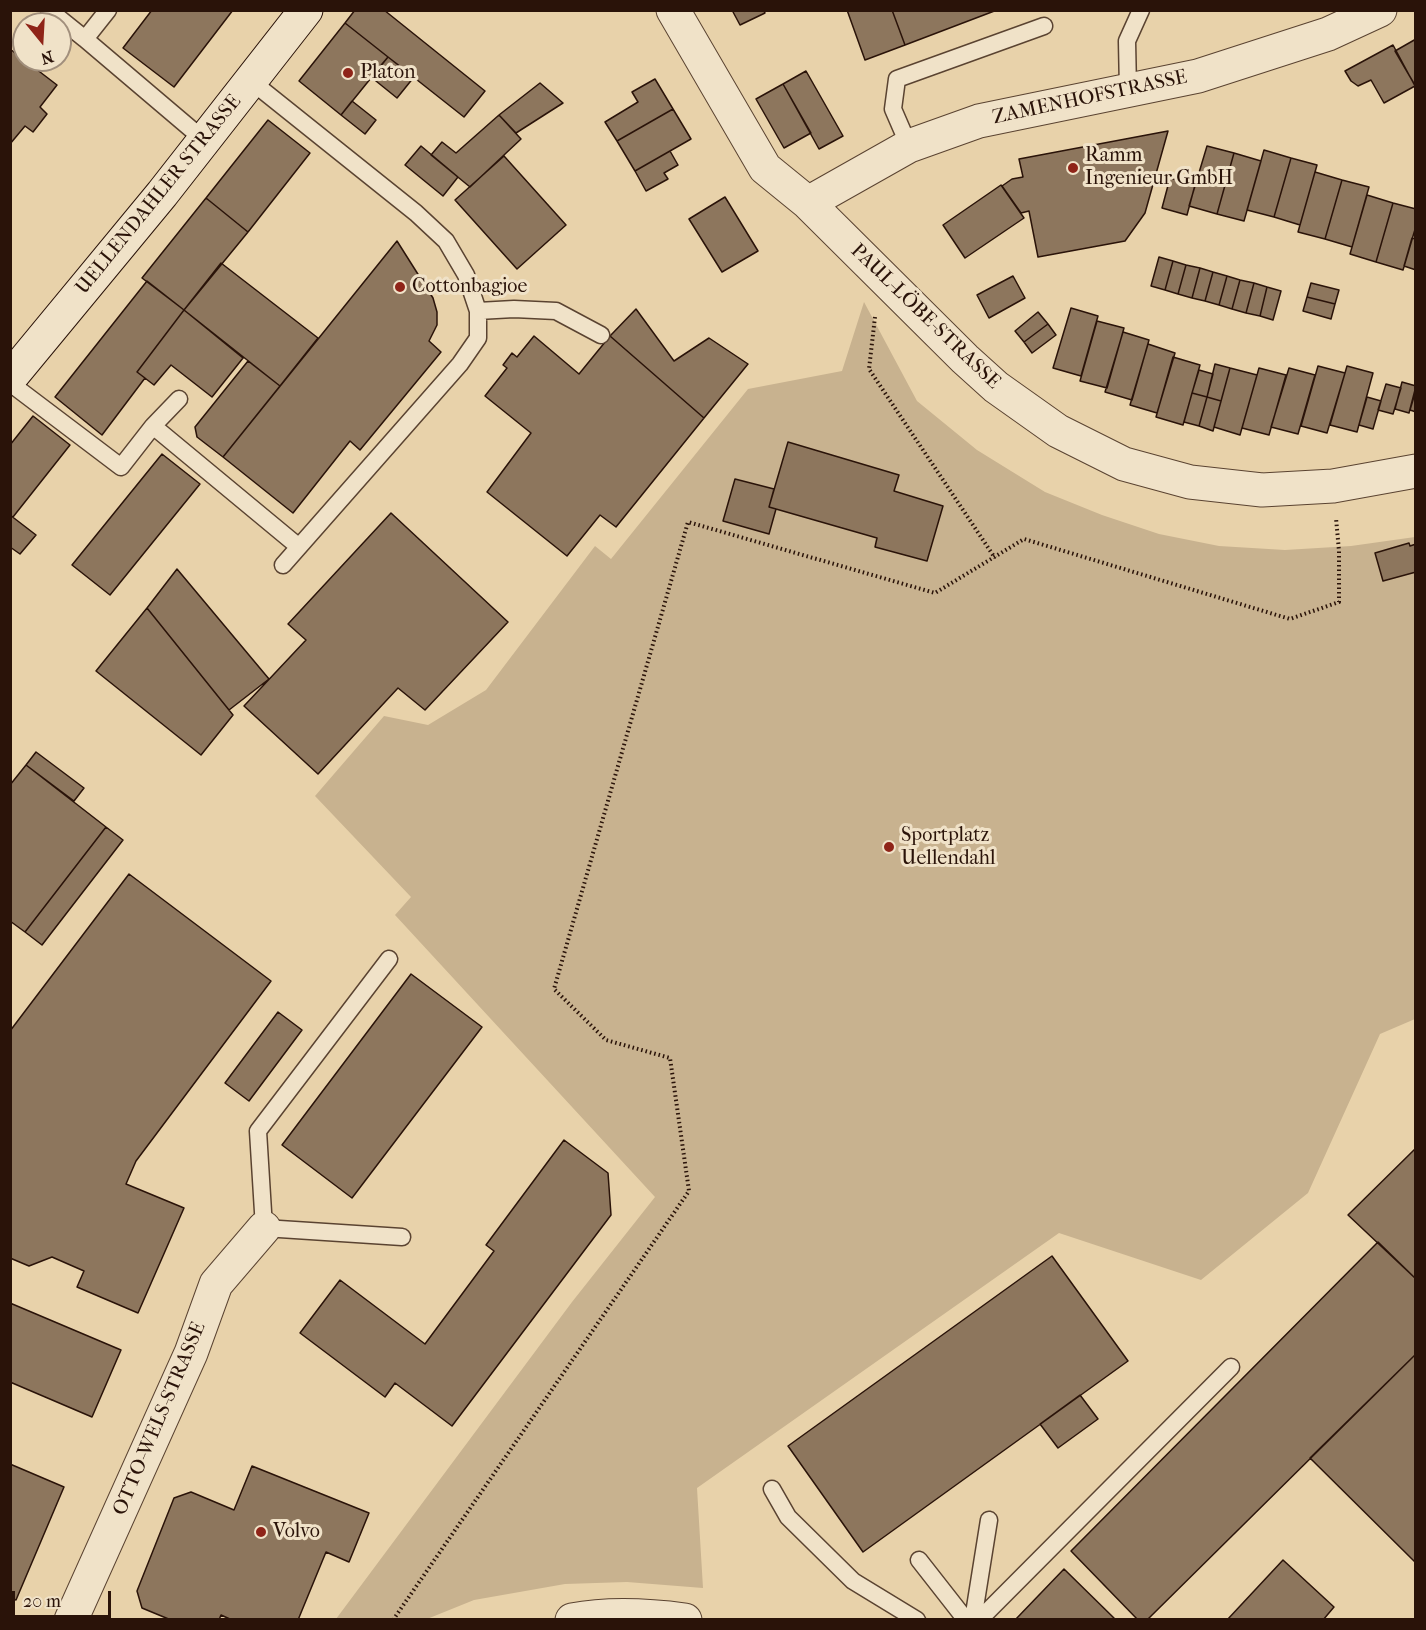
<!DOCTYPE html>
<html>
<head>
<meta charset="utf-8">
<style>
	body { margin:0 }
	#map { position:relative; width:1426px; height:1630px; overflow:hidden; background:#e8d2aa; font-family:"IM FELL French Canon",serif }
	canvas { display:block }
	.frame { position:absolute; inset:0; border:12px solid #2a1309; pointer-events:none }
	.north { position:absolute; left:12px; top:12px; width:60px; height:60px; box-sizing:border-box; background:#f0e2c8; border:2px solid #a18f7c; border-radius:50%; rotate:162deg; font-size:16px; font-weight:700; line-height:24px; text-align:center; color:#2a1309 }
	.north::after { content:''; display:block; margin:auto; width:21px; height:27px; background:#8f2418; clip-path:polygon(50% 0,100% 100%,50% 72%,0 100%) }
	.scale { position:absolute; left:12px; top:1591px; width:99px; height:27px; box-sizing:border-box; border:3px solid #2a1309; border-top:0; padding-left:8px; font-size:18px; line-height:21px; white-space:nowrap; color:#2a1309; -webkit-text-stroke:4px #f0e2c8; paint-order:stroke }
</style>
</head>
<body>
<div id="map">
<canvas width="1426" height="1630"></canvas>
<div class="frame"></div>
<div class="north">N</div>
<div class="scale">20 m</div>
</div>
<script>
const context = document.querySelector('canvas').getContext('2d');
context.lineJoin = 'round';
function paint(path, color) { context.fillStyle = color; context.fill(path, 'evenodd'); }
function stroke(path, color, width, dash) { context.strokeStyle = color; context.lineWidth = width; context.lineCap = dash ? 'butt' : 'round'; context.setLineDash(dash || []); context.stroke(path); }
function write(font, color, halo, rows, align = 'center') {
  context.font = font + ' "IM FELL French Canon",serif'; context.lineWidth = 6; context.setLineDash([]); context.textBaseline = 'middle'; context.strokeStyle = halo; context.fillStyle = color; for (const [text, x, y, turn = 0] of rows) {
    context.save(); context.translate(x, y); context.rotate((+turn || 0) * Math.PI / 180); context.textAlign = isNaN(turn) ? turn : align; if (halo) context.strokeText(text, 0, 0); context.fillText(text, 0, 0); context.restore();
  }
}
const green = new Path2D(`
	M 864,302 L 917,401 L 977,450 L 1045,492 L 1102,515 L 1159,534 L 1219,546 L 1285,550 L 1351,546 L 1415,537 L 1415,1019 L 1380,1034 L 1308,1193 L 1201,1280 L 1059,1233 L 697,1488 L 703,1588 L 627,1582 L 565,1584 L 474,1600 L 427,1619 L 336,1619 L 572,1302 L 655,1197 L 395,915 L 411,897 L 315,796 L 384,716 L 428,725 L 486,690 L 595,546 L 611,559 L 748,389 L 842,371 Z`);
const building = new Path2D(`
	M 152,10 L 233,10 L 174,87 L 123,48 Z
	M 355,10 L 384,10 L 485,91 L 464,117 L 345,23 Z
	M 732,10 L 763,10 L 765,13 L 740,25 Z
	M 847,10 L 892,10 L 905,45 L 865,60 Z
	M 892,10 L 997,10 L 905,45 Z
	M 345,23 L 388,57 L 341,115 L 299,81 Z
	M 1416,39 L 1416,87 L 1395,51 Z
	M 1393,45 L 1415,86 L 1384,103 L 1371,80 L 1358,86 L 1351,81 L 1345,71 Z
	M 10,49 L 57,85 L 40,107 L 47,114 L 33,132 L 25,126 L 10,144 Z
	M 388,57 L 414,77 L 397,98 L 371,77 Z
	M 806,71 L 843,136 L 819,149 L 783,84 Z
	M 655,79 L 673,109 L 617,141 L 605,122 L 638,102 L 632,92 Z
	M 540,83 L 563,103 L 516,133 L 499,115 Z
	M 783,84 L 811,133 L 784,148 L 756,99 Z
	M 352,101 L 376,120 L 365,134 L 341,115 Z
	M 673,109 L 691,139 L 635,171 L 617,141 Z
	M 499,115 L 521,139 L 470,187 L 431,155 L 442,142 L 456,153 Z
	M 268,120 L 310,153 L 248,232 L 206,198 Z
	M 1168,131 L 1145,213 L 1125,241 L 1038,257 L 1029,211 L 1021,213 L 1002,186 L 1012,179 L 1023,177 L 1019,159 Z
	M 421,146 L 458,177 L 443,196 L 405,165 Z
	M 1207,146 L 1234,153 L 1217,214 L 1189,206 Z
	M 1264,150 L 1291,158 L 1274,217 L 1247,210 Z
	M 670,151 L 678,165 L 664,173 L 668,179 L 646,191 L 635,171 Z
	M 1234,153 L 1261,161 L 1244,221 L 1217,214 Z
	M 504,156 L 566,225 L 517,269 L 455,200 Z
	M 1291,158 L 1317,165 L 1300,225 L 1274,217 Z
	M 1315,172 L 1342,180 L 1325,239 L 1298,232 Z
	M 1170,178 L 1195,185 L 1187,215 L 1162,208 Z
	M 1342,180 L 1369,187 L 1352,247 L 1325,239 Z
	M 1001,185 L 1024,218 L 965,258 L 943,225 Z
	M 1367,195 L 1393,203 L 1376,262 L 1350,254 Z
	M 725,197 L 758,251 L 722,272 L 689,219 Z
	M 206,198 L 248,232 L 184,310 L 142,278 Z
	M 1393,203 L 1416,209 L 1416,226 L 1403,270 L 1376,262 Z
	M 1412,238 L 1416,239 L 1416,270 L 1404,266 Z
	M 397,241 L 433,298 L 437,312 L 437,325 L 429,341 L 441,352 L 360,450 L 350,441 L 293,513 L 223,457 Z
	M 1159,257 L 1173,261 L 1165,290 L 1151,286 Z
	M 1173,261 L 1186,265 L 1178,294 L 1165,290 Z
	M 221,263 L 318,338 L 280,386 L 184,310 Z
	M 1186,265 L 1200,268 L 1192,298 L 1178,294 Z
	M 1200,268 L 1213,272 L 1205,301 L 1192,298 Z
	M 1213,272 L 1227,276 L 1219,305 L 1205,301 Z
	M 1013,276 L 1025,298 L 989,318 L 977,295 Z
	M 1227,276 L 1240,280 L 1232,309 L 1219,305 Z
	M 1240,280 L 1254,283 L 1246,313 L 1232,309 Z
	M 147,281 L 184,310 L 137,372 L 145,378 L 102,435 L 55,397 Z
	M 1254,283 L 1267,287 L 1260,316 L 1246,313 Z
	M 1311,283 L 1339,290 L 1335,304 L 1307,297 Z
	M 1267,287 L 1281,291 L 1273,320 L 1260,316 Z
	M 1307,297 L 1335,304 L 1331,319 L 1303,311 Z
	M 1071,308 L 1098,316 L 1081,376 L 1053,368 Z
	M 636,309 L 674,361 L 709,338 L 748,364 L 704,418 L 610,336 Z
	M 184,310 L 243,358 L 212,397 L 171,365 L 154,385 L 137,372 Z
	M 1038,312 L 1048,324 L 1024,342 L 1015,331 Z
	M 1097,321 L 1124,328 L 1107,388 L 1080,381 Z
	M 1048,324 L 1056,335 L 1032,353 L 1024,342 Z
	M 1123,332 L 1149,340 L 1132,400 L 1105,392 Z
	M 534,336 L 579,374 L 610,336 L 704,418 L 616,527 L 600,515 L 567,556 L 487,492 L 531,433 L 485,396 L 507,368 L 503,365 L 512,353 L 517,357 Z
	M 1148,344 L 1175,353 L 1157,413 L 1130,405 Z
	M 1173,357 L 1200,365 L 1183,425 L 1156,417 Z
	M 248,361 L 280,386 L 223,457 L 197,437 L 195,427 Z
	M 1215,364 L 1230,368 L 1221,401 L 1207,397 Z
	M 1318,366 L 1345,373 L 1327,433 L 1301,426 Z
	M 1347,366 L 1373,373 L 1357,432 L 1330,425 Z
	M 1230,368 L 1257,375 L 1240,435 L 1214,427 Z
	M 1259,368 L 1286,375 L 1269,435 L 1242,428 Z
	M 1289,368 L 1315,375 L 1298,434 L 1271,427 Z
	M 1199,370 L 1213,374 L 1207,397 L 1192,393 Z
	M 1402,382 L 1416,386 L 1409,413 L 1395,409 Z
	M 1386,384 L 1401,388 L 1393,414 L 1378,410 Z
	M 1416,390 L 1416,412 L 1410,410 Z
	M 1192,393 L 1207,397 L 1199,426 L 1184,422 Z
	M 1207,397 L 1221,401 L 1213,431 L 1199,426 Z
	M 1367,397 L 1381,401 L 1373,429 L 1359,425 Z
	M 33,416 L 70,445 L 13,517 L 10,515 L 10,445 Z
	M 788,442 L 899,475 L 894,491 L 943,506 L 927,561 L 875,547 L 877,538 L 769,507 Z
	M 162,454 L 200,484 L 110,595 L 72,565 Z
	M 735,479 L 774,489 L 769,507 L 776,509 L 769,534 L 723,521 Z
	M 391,513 L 508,622 L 425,710 L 398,688 L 318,774 L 244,706 L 306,640 L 288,624 Z
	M 10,515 L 36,535 L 20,554 L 10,547 Z
	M 1409,543 L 1410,546 L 1416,544 L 1416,572 L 1383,581 L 1375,553 Z
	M 177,569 L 269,679 L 229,710 L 147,608 Z
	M 147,608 L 233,715 L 201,755 L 96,671 Z
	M 36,752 L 84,788 L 74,801 L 26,765 Z
	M 26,765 L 106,827 L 25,932 L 10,921 L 10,785 Z
	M 106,827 L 123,840 L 42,945 L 25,932 Z
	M 129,874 L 271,981 L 136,1161 L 126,1184 L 184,1208 L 138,1313 L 77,1287 L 84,1271 L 52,1257 L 29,1266 L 10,1258 L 10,1031 Z
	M 411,974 L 482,1027 L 352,1198 L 282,1145 Z
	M 278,1012 L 302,1030 L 249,1101 L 225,1083 Z
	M 564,1140 L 608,1173 L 611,1215 L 452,1426 L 395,1383 L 385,1397 L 300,1333 L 340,1280 L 425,1344 L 494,1251 L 486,1245 Z
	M 1416,1148 L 1416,1279 L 1348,1215 Z
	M 1378,1242 L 1416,1279 L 1416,1354 L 1147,1620 L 1138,1620 L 1071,1551 Z
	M 1052,1256 L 1128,1361 L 863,1552 L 788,1446 Z
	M 10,1303 L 121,1350 L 92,1417 L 10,1382 Z
	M 1416,1354 L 1416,1563 L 1310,1458 Z
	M 1080,1395 L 1098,1419 L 1058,1448 L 1040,1424 Z
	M 10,1464 L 64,1487 L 16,1600 L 10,1598 Z
	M 252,1466 L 369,1513 L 349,1562 L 326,1552 L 298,1620 L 232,1620 L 221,1615 L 219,1620 L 171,1620 L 142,1608 L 137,1591 L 174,1498 L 191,1492 L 234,1510 Z
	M 1283,1560 L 1334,1607 L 1323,1620 L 1227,1620 Z
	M 1064,1569 L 1116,1620 L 1015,1620 Z`);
const path = new Path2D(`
	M 875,317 L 869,369 L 995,558
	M 393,1620 L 689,1191 L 670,1058 L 606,1040 L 554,989 L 688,522 L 935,593 L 1024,539 L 1290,619 L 1339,602 L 1339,551 L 1336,518`);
const service = new Path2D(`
	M 49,10 L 85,39 L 204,140
	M 85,39 L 108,10
	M 251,81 L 416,213 L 446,241 L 466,275 L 478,311 L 478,338 L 460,364 L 283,565
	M 1128,90 L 1127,41 L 1141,10
	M 909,146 L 893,109 L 897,79 L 1044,26
	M 478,311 L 514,309 L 556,311 L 601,335
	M 10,383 L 121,467 L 153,426 L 299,547
	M 153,426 L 179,399
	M 389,959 L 258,1131 L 264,1228 L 402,1237
	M 772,1489 L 788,1517 L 853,1581 L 917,1620
	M 919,1560 L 966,1620
	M 973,1620 L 989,1520
	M 979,1620 L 1231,1367`);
const minor = new Path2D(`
	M 673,10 L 765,168 L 808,203 L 965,359 L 996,387 L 1058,431 L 1124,464 L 1190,482 L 1262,490 L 1333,486 L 1416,471
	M 808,203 L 909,146 L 979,121 L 1198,76 L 1328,34 L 1380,10
	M 71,1620 L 191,1353 L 216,1284 L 264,1228`);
const tertiary = new Path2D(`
	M 572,1620 C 609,1613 647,1615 685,1620`);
const secondary = new Path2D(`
	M 10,378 L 162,194 L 306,10`);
const markers = [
	[348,73,6,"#8f2418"],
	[1073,168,6,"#8f2418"],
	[400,287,6,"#8f2418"],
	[889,847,6,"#8f2418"],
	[261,1532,6,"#8f2418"]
];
const poiNames = [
	["Platon",360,73],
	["Ramm",1085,156],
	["Ingenieur GmbH",1085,179],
	["Cottonbagjoe",412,287],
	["Sportplatz",901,836],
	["Uellendahl",901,859],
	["Volvo",273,1532]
];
const streetNames = [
	["ZAMENHOFSTRASSE",1090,98,-12],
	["UELLENDAHLER STRASSE",159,195,-51],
	["PAUL-LÖBE-STRASSE",925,317,44],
	["OTTO-WELS-STRASSE",160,1419,-67]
];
paint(green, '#c8b28f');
paint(building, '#8d765d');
stroke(building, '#2a1309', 1.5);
stroke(service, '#5a4331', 19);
stroke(minor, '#5a4331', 35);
stroke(tertiary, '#5a4331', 35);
stroke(secondary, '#2a1309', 35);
stroke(path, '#2a1309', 4, [1.5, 3]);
stroke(service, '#f0e2c8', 16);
stroke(minor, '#f0e2c8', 33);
stroke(tertiary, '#f0e2c8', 33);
stroke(secondary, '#f0e2c8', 33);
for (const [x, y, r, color] of markers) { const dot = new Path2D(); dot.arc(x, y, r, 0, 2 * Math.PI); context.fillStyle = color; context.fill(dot); stroke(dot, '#f0e2c8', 2); }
write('20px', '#2a1309', '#f0e2c8', poiNames, 'left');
write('20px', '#2a1309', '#f0e2c8', streetNames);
</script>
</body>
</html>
